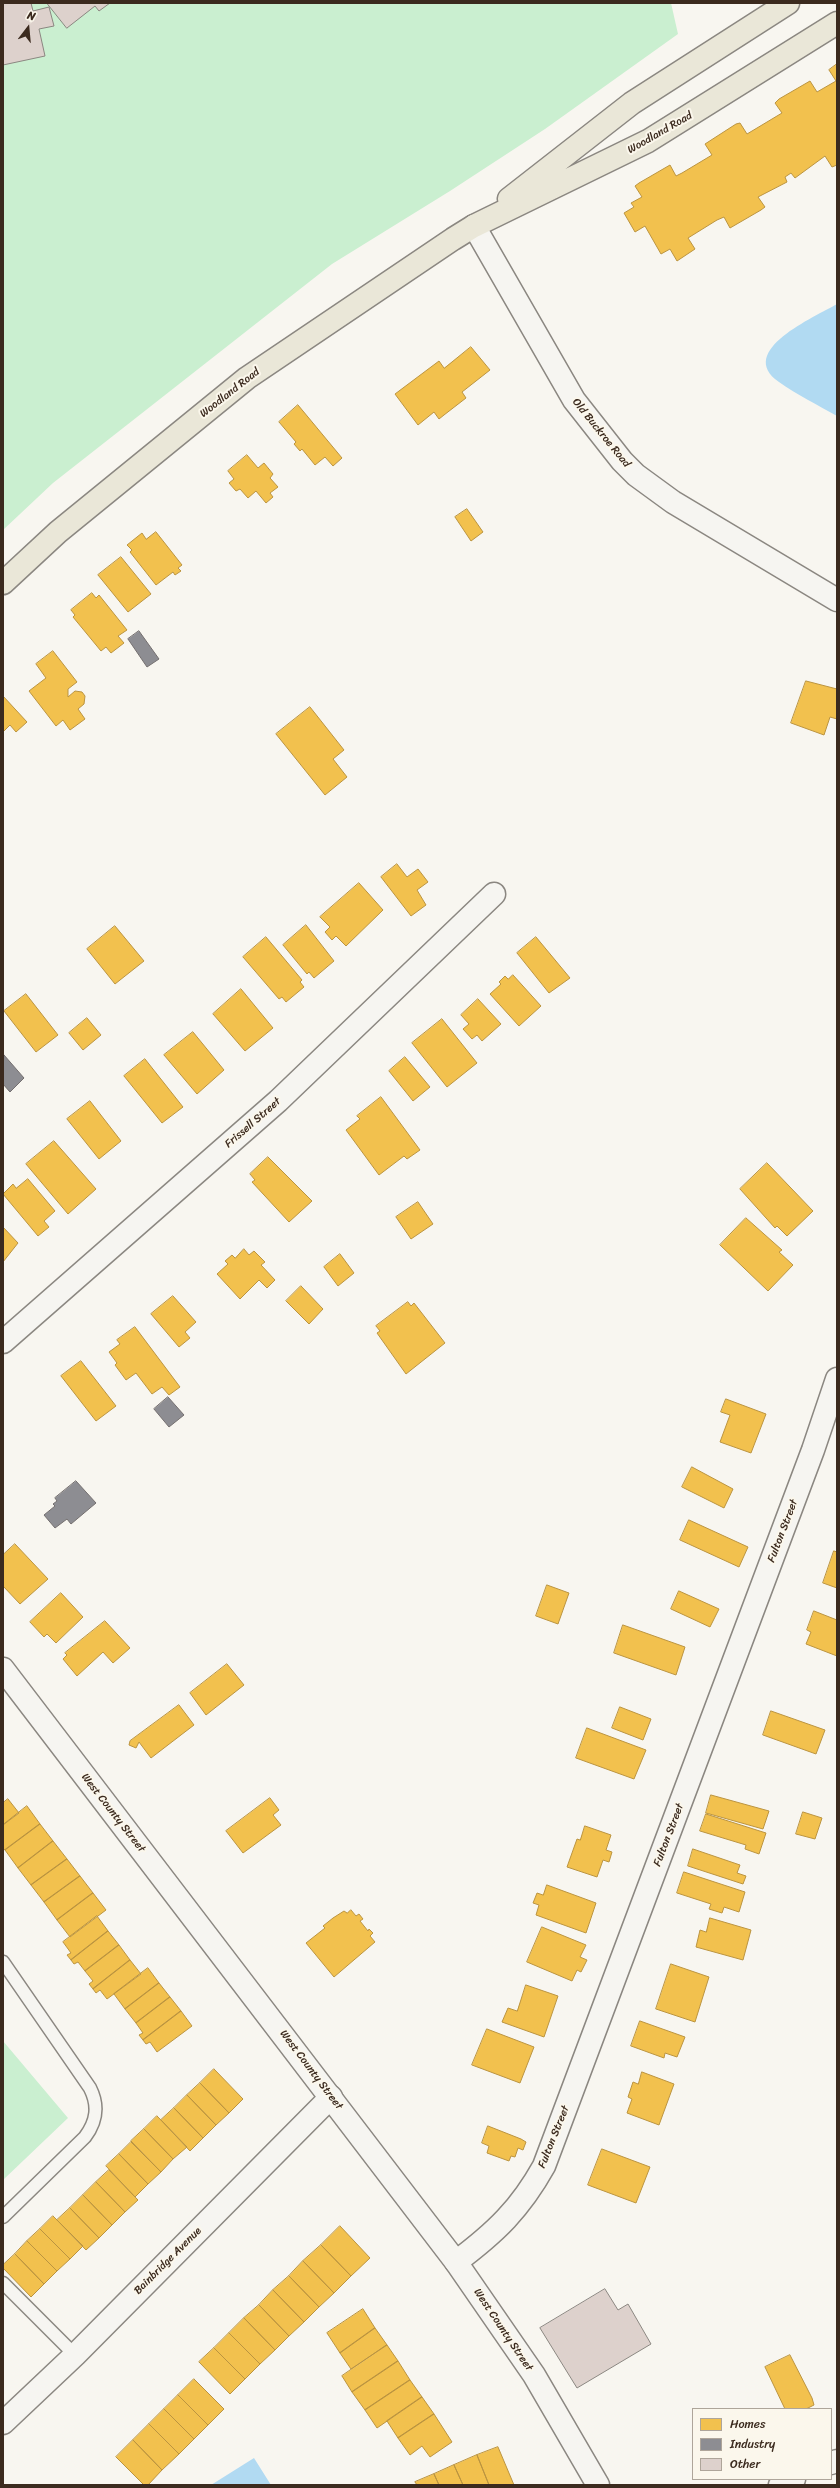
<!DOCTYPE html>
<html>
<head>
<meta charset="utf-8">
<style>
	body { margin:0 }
	#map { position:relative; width:840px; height:2488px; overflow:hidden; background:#f8f6f0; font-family:Sriracha,sans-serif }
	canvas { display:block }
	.frame { position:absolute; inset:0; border:4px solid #3b2a1e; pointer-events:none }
	.legend { position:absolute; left:692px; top:2408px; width:140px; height:72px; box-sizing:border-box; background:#fbf7ec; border:1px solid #aea59a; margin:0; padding:5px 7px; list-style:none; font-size:12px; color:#3b2a1e }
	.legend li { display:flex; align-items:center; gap:8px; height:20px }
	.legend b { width:20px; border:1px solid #aea59a }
	.north { position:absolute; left:8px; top:8px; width:40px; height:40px; -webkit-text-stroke:3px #fbf7ec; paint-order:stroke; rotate:16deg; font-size:11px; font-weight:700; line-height:16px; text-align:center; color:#3b2a1e }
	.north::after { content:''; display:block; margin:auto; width:14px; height:18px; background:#3b2a1e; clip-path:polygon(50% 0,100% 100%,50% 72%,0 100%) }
</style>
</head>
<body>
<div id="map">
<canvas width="840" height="2488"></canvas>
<div class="frame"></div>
<ul class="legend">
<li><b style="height:11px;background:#f2c14e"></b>Homes</li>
<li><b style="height:11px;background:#8d8d92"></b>Industry</li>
<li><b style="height:11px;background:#ddd1cc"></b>Other</li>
</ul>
<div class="north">N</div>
</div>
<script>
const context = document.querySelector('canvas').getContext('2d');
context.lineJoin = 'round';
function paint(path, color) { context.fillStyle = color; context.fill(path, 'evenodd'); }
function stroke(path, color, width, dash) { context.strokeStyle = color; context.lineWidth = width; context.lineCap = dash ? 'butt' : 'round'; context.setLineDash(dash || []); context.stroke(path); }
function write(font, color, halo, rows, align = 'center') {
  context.font = font + ' Sriracha,sans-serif'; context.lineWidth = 4; context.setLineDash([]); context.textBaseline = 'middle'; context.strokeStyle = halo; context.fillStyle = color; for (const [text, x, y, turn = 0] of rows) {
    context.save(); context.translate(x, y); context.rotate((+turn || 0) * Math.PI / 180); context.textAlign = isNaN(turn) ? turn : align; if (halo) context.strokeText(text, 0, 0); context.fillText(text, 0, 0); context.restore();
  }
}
const green = new Path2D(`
	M 3,3 L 671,3 L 678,34 L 545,129 L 450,191 L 332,264 L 53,483 L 3,530 Z
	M 3,2041 L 68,2118 L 3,2180 Z`);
const water = new Path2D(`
	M 837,304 L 837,416 C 818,405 797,395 779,382 C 735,351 815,317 837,304 Z
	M 254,2458 L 271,2485 L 211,2485 Z`);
const homes = new Path2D(`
	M 837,64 L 837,165 L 832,167 L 825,156 L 795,178 L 791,173 L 785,177 L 787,182 L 758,197 L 765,207 L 761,210 L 730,228 L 724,217 L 717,220 L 688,238 L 695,249 L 677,261 L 670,249 L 661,254 L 645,226 L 635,232 L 624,213 L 634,207 L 631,203 L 642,197 L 635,186 L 639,183 L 670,165 L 676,176 L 682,173 L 712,155 L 705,144 L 736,124 L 740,123 L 747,134 L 782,113 L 775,103 L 779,99 L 810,81 L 817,92 L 836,81 L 829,70 Z
	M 471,347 L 490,370 L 462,392 L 466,398 L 444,415 L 439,419 L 434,412 L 418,425 L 395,394 L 439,361 L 444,368 Z
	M 298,405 L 342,458 L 333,466 L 325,457 L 315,465 L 302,449 L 300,451 L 294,444 L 296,442 L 279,422 Z
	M 247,455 L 258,468 L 264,463 L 273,474 L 270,478 L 278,487 L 270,493 L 273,497 L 266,503 L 256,491 L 248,498 L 240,489 L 236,491 L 229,483 L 234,479 L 228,471 Z
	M 467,509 L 483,532 L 471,541 L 455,517 Z
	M 156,532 L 182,565 L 178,568 L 181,571 L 175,575 L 173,572 L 156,585 L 130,552 L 132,550 L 127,545 L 142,533 L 146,539 Z
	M 121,557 L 151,594 L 128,612 L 98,575 Z
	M 92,593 L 96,598 L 99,595 L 127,630 L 118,636 L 124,643 L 111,653 L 106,647 L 101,651 L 73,617 L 75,615 L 71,610 Z
	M 53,651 L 77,682 L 68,689 L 68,697 L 75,691 L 82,692 L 85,696 L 84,704 L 78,709 L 85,719 L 70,730 L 63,720 L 56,726 L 29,691 L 46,678 L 36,664 Z
	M 806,681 L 837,689 L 837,719 L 830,717 L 824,735 L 791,723 Z
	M 3,696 L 27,722 L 16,732 L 10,725 L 3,732 Z
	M 310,707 L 344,750 L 333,759 L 347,777 L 325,795 L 276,734 Z
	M 397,864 L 407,877 L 418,869 L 428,882 L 417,890 L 426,905 L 411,916 L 381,877 Z
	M 359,883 L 383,910 L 346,946 L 336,936 L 332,940 L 325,932 L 330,927 L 320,917 Z
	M 306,925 L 334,961 L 314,978 L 309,972 L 307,974 L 283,945 Z
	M 115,926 L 144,961 L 115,984 L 87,949 Z
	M 266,937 L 302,980 L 300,982 L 304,987 L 286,1002 L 282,997 L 279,999 L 243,957 Z
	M 536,937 L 570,978 L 549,993 L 517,953 Z
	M 513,975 L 541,1006 L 519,1026 L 490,994 L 501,984 L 499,982 L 505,976 L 508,979 Z
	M 241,989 L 273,1028 L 245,1051 L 213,1014 Z
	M 26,994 L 58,1035 L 36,1052 L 4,1011 Z
	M 478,999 L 501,1024 L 482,1041 L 477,1035 L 472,1039 L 463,1029 L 469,1024 L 461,1015 Z
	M 87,1018 L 101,1035 L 83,1050 L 69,1033 Z
	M 442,1019 L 477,1063 L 447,1087 L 412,1043 Z
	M 193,1032 L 224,1070 L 197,1094 L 164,1055 Z
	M 405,1057 L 430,1087 L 413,1101 L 389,1071 Z
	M 145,1059 L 183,1107 L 162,1123 L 124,1076 Z
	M 381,1097 L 420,1150 L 407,1159 L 404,1156 L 379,1175 L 346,1130 L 360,1119 L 357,1116 Z
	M 90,1101 L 121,1141 L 99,1159 L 67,1119 Z
	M 54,1141 L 96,1189 L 68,1214 L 26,1164 Z
	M 268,1157 L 312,1201 L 289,1222 L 252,1182 L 255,1180 L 250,1174 Z
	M 767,1163 L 813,1211 L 787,1236 L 777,1226 L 775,1228 L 740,1189 Z
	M 28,1179 L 55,1211 L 44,1221 L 49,1227 L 38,1236 L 3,1194 L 13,1184 L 16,1188 Z
	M 418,1202 L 433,1224 L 411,1239 L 396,1217 Z
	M 746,1218 L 782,1250 L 779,1252 L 793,1265 L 768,1291 L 720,1245 Z
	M 3,1227 L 18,1243 L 3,1262 Z
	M 244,1249 L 249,1255 L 254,1251 L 265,1262 L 261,1265 L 275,1280 L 267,1288 L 259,1280 L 240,1299 L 217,1274 L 228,1264 L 225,1261 L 232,1255 L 235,1258 Z
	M 340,1254 L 354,1273 L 338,1286 L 324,1267 Z
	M 301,1286 L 323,1309 L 309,1324 L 286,1301 Z
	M 173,1296 L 196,1322 L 185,1332 L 190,1338 L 179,1347 L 151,1314 Z
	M 408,1302 L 411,1306 L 414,1303 L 445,1343 L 406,1374 L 377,1333 L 380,1331 L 376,1326 Z
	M 135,1327 L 180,1387 L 169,1395 L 162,1387 L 152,1394 L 136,1373 L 126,1380 L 115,1365 L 117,1363 L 109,1352 L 120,1344 L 117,1340 Z
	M 81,1361 L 116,1406 L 96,1421 L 61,1376 Z
	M 726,1399 L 766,1414 L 751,1453 L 720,1442 L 730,1415 L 721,1412 Z
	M 692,1467 L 733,1489 L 724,1508 L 682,1487 Z
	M 689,1520 L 748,1547 L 739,1567 L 680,1540 Z
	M 15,1544 L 48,1579 L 20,1604 L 3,1586 L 3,1555 Z
	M 834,1551 L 837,1552 L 837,1588 L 823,1583 Z
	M 547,1585 L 569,1593 L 558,1624 L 536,1616 Z
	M 679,1591 L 719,1609 L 710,1627 L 671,1609 Z
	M 61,1593 L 83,1617 L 56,1643 L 47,1634 L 44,1637 L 30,1622 Z
	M 814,1611 L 837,1620 L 837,1656 L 806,1644 L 811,1632 L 807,1630 Z
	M 105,1621 L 130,1648 L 113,1663 L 103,1652 L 77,1676 L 63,1659 L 67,1655 L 65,1653 Z
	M 623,1625 L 685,1647 L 676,1675 L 614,1653 Z
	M 227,1664 L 244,1685 L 206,1715 L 190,1693 Z
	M 179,1705 L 194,1725 L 151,1758 L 139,1742 L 136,1748 L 129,1745 L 130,1741 Z
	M 620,1707 L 651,1719 L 643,1740 L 612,1728 Z
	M 771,1711 L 825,1730 L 816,1754 L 763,1735 Z
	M 587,1728 L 646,1750 L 634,1779 L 576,1758 Z
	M 711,1795 L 769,1811 L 763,1829 L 706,1813 Z
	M 270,1798 L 279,1810 L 273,1815 L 281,1825 L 243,1853 L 226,1831 Z
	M 8,1799 L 19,1813 L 3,1825 L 3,1803 Z
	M 27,1806 L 40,1824 L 5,1850 L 3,1848 L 3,1825 Z
	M 803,1812 L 822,1818 L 815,1839 L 796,1834 Z
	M 706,1814 L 766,1833 L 759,1854 L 745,1849 L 746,1845 L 700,1831 Z
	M 40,1824 L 53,1841 L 18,1868 L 5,1850 Z
	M 585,1826 L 611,1835 L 606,1850 L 612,1852 L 609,1862 L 603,1860 L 597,1877 L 567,1867 L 577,1839 L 580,1840 Z
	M 53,1841 L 67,1859 L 31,1885 L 18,1868 Z
	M 693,1849 L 740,1865 L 737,1873 L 746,1876 L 743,1884 L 688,1866 Z
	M 67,1859 L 80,1876 L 44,1902 L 31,1885 Z
	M 684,1872 L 745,1892 L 739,1912 L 724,1907 L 722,1913 L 709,1909 L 711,1904 L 677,1893 Z
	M 80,1876 L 93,1893 L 57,1920 L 44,1902 Z
	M 547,1885 L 596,1903 L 586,1933 L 536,1915 L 539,1905 L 533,1903 L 537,1893 L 543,1895 Z
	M 93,1893 L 106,1910 L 70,1937 L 57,1920 Z
	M 351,1910 L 356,1916 L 359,1914 L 363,1919 L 360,1921 L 368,1931 L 369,1929 L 373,1933 L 370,1936 L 375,1942 L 334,1977 L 306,1943 L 325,1928 L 323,1926 L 333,1918 L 344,1911 L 347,1913 Z
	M 97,1916 L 108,1931 L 71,1960 L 67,1955 L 71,1953 L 63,1942 Z
	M 710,1918 L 751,1930 L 743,1960 L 696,1947 L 700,1930 L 706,1932 Z
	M 542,1927 L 586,1945 L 580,1957 L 587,1960 L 581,1972 L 577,1970 L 572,1981 L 527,1962 Z
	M 108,1931 L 119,1945 L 85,1971 L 78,1962 L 74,1964 L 71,1960 Z
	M 119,1945 L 130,1960 L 93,1989 L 89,1984 L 93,1981 L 85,1971 Z
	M 130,1960 L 141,1974 L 107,1999 L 100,1990 L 96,1993 L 93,1989 Z
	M 671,1964 L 709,1977 L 695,2022 L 656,2009 Z
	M 148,1968 L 159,1983 L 125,2009 L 114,1994 Z
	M 159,1983 L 170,1997 L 136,2023 L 125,2009 Z
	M 526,1985 L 558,1996 L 544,2037 L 502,2022 L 508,2008 L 517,2011 Z
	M 170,1997 L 181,2011 L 143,2040 L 139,2035 L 143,2033 L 136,2023 Z
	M 181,2011 L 192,2026 L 157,2052 L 150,2042 L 146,2044 L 143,2040 Z
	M 640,2021 L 685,2037 L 677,2057 L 665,2053 L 664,2058 L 631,2046 Z
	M 487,2029 L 534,2047 L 520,2083 L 472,2065 Z
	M 214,2069 L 243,2099 L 229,2113 L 200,2083 Z
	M 642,2072 L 674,2084 L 659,2125 L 627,2113 L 632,2099 L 628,2097 L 633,2082 L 638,2084 Z
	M 200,2083 L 229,2113 L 216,2125 L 187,2095 Z
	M 187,2095 L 216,2125 L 203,2138 L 174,2108 Z
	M 174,2108 L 203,2138 L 190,2151 L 161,2120 Z
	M 157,2116 L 187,2147 L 173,2159 L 144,2129 Z
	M 488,2126 L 521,2139 L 526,2142 L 523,2150 L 518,2148 L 515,2157 L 511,2156 L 509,2161 L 487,2153 L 489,2146 L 482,2143 Z
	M 144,2129 L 173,2159 L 161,2172 L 131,2141 Z
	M 131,2142 L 161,2172 L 148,2184 L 119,2154 Z
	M 602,2149 L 650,2167 L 636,2203 L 588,2185 Z
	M 119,2154 L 148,2184 L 135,2197 L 106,2166 Z
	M 109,2170 L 138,2200 L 125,2212 L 96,2182 Z
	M 96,2182 L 125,2212 L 112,2225 L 83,2195 Z
	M 83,2195 L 112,2225 L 99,2238 L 70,2208 Z
	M 70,2208 L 99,2238 L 86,2250 L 57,2220 Z
	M 53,2216 L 83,2246 L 70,2259 L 40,2229 Z
	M 340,2226 L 370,2258 L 351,2276 L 321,2245 Z
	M 40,2229 L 70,2259 L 57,2271 L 27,2241 Z
	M 27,2241 L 57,2271 L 44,2284 L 15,2254 Z
	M 321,2245 L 351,2276 L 334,2293 L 303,2261 Z
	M 15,2254 L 44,2284 L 31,2297 L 3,2268 L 3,2265 Z
	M 303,2261 L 334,2293 L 319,2307 L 289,2276 Z
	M 289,2276 L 319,2307 L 304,2322 L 273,2290 Z
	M 273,2290 L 304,2322 L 289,2336 L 259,2305 Z
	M 259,2305 L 289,2336 L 275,2350 L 244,2318 Z
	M 363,2309 L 375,2328 L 340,2353 L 327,2333 Z
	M 244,2318 L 275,2350 L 260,2364 L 229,2333 Z
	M 375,2328 L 387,2345 L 351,2369 L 340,2353 Z
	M 229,2333 L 260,2364 L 245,2379 L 214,2348 Z
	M 387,2345 L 398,2361 L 352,2392 L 342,2376 Z
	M 214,2348 L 245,2379 L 230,2394 L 199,2362 Z
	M 790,2355 L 812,2398 L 814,2405 L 806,2409 L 785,2409 L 765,2367 Z
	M 398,2361 L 410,2380 L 365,2410 L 352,2392 Z
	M 194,2379 L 224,2409 L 208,2425 L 178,2395 Z
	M 410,2380 L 422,2397 L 377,2428 L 365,2410 Z
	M 178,2395 L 208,2425 L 194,2439 L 164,2409 Z
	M 422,2397 L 434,2414 L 398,2438 L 387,2421 Z
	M 164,2409 L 194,2439 L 179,2454 L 149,2424 Z
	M 434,2414 L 452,2442 L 430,2457 L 422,2446 L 410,2455 L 398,2438 Z
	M 149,2424 L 179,2454 L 162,2470 L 133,2440 Z
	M 133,2440 L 162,2470 L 148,2485 L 144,2485 L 116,2457 Z
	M 498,2447 L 514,2485 L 489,2485 L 477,2455 Z
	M 477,2455 L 489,2485 L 463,2485 L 454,2465 Z
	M 454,2465 L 463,2485 L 439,2485 L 434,2474 Z
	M 434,2474 L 439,2485 L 417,2485 L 415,2482 Z`);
const industry = new Path2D(`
	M 139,631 L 159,659 L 147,667 L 128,639 Z
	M 4,1055 L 24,1078 L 10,1092 L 3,1084 Z
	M 168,1397 L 184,1415 L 169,1427 L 154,1409 Z
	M 76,1481 L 96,1503 L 71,1524 L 67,1519 L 55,1528 L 44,1515 L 55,1506 L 53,1504 L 57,1501 L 55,1498 Z`);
const building = new Path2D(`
	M 3,3 L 31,3 L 33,11 L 49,7 L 54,26 L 39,29 L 45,56 L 3,65 Z
	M 47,3 L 110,3 L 99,11 L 95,6 L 67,28 Z
	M 605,2289 L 618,2310 L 628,2304 L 651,2344 L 577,2388 L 540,2328 Z`);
const lane = new Path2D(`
	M 3,1962 L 90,2088 C 99,2106 97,2121 85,2137 L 3,2217
	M 3,2283 L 75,2355`);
const street = new Path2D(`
	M 3,1342 L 278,1101 L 494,894
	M 456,2262 C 496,2232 520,2209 544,2166 L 813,1450 L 837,1379
	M 3,2423 L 75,2355 L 331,2097`);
const secondary = new Path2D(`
	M 474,226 L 574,400 L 622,461 L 636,475 L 673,502 L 837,600
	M 3,1669 L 456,2262 L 534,2375 L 598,2485
	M 831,2463 L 837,2461
	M 780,2485 L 794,2479`);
const primary = new Path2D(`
	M 509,199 L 632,103 L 788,3
	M 3,583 L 58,532 L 247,378 L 453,239 L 474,226 L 648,141 L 837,23`);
const streetNames = [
	["Woodland Road",660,133,-30],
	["Woodland Road",230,393,-38],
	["Old Buckroe Road",601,433,51],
	["Frissell Street",253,1123,-41],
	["Fulton Street",783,1531,-69],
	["West County Street",113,1813,52],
	["Fulton Street",669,1835,-69],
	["West County Street",311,2070,53],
	["Fulton Street",554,2137,-68],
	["Bainbridge Avenue",168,2261,-45],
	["West County Street",503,2330,56]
];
paint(green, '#caefd0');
paint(water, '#b1daf2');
paint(homes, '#f2c14e');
stroke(homes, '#bb9440', 1);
paint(industry, '#8d8d92');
stroke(industry, '#746f6f', 1);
paint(building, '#ddd1cc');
stroke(building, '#8b8781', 1);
stroke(lane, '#8b8781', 15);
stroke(street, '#8b8781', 25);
stroke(secondary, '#8b8781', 25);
stroke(primary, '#8b8781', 25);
stroke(lane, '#f6f5f1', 12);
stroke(street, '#f6f5f1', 22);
stroke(secondary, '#f6f5f1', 22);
stroke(primary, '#eae7d8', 22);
write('11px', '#3b2a1e', '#fbf7ec', streetNames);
</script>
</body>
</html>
